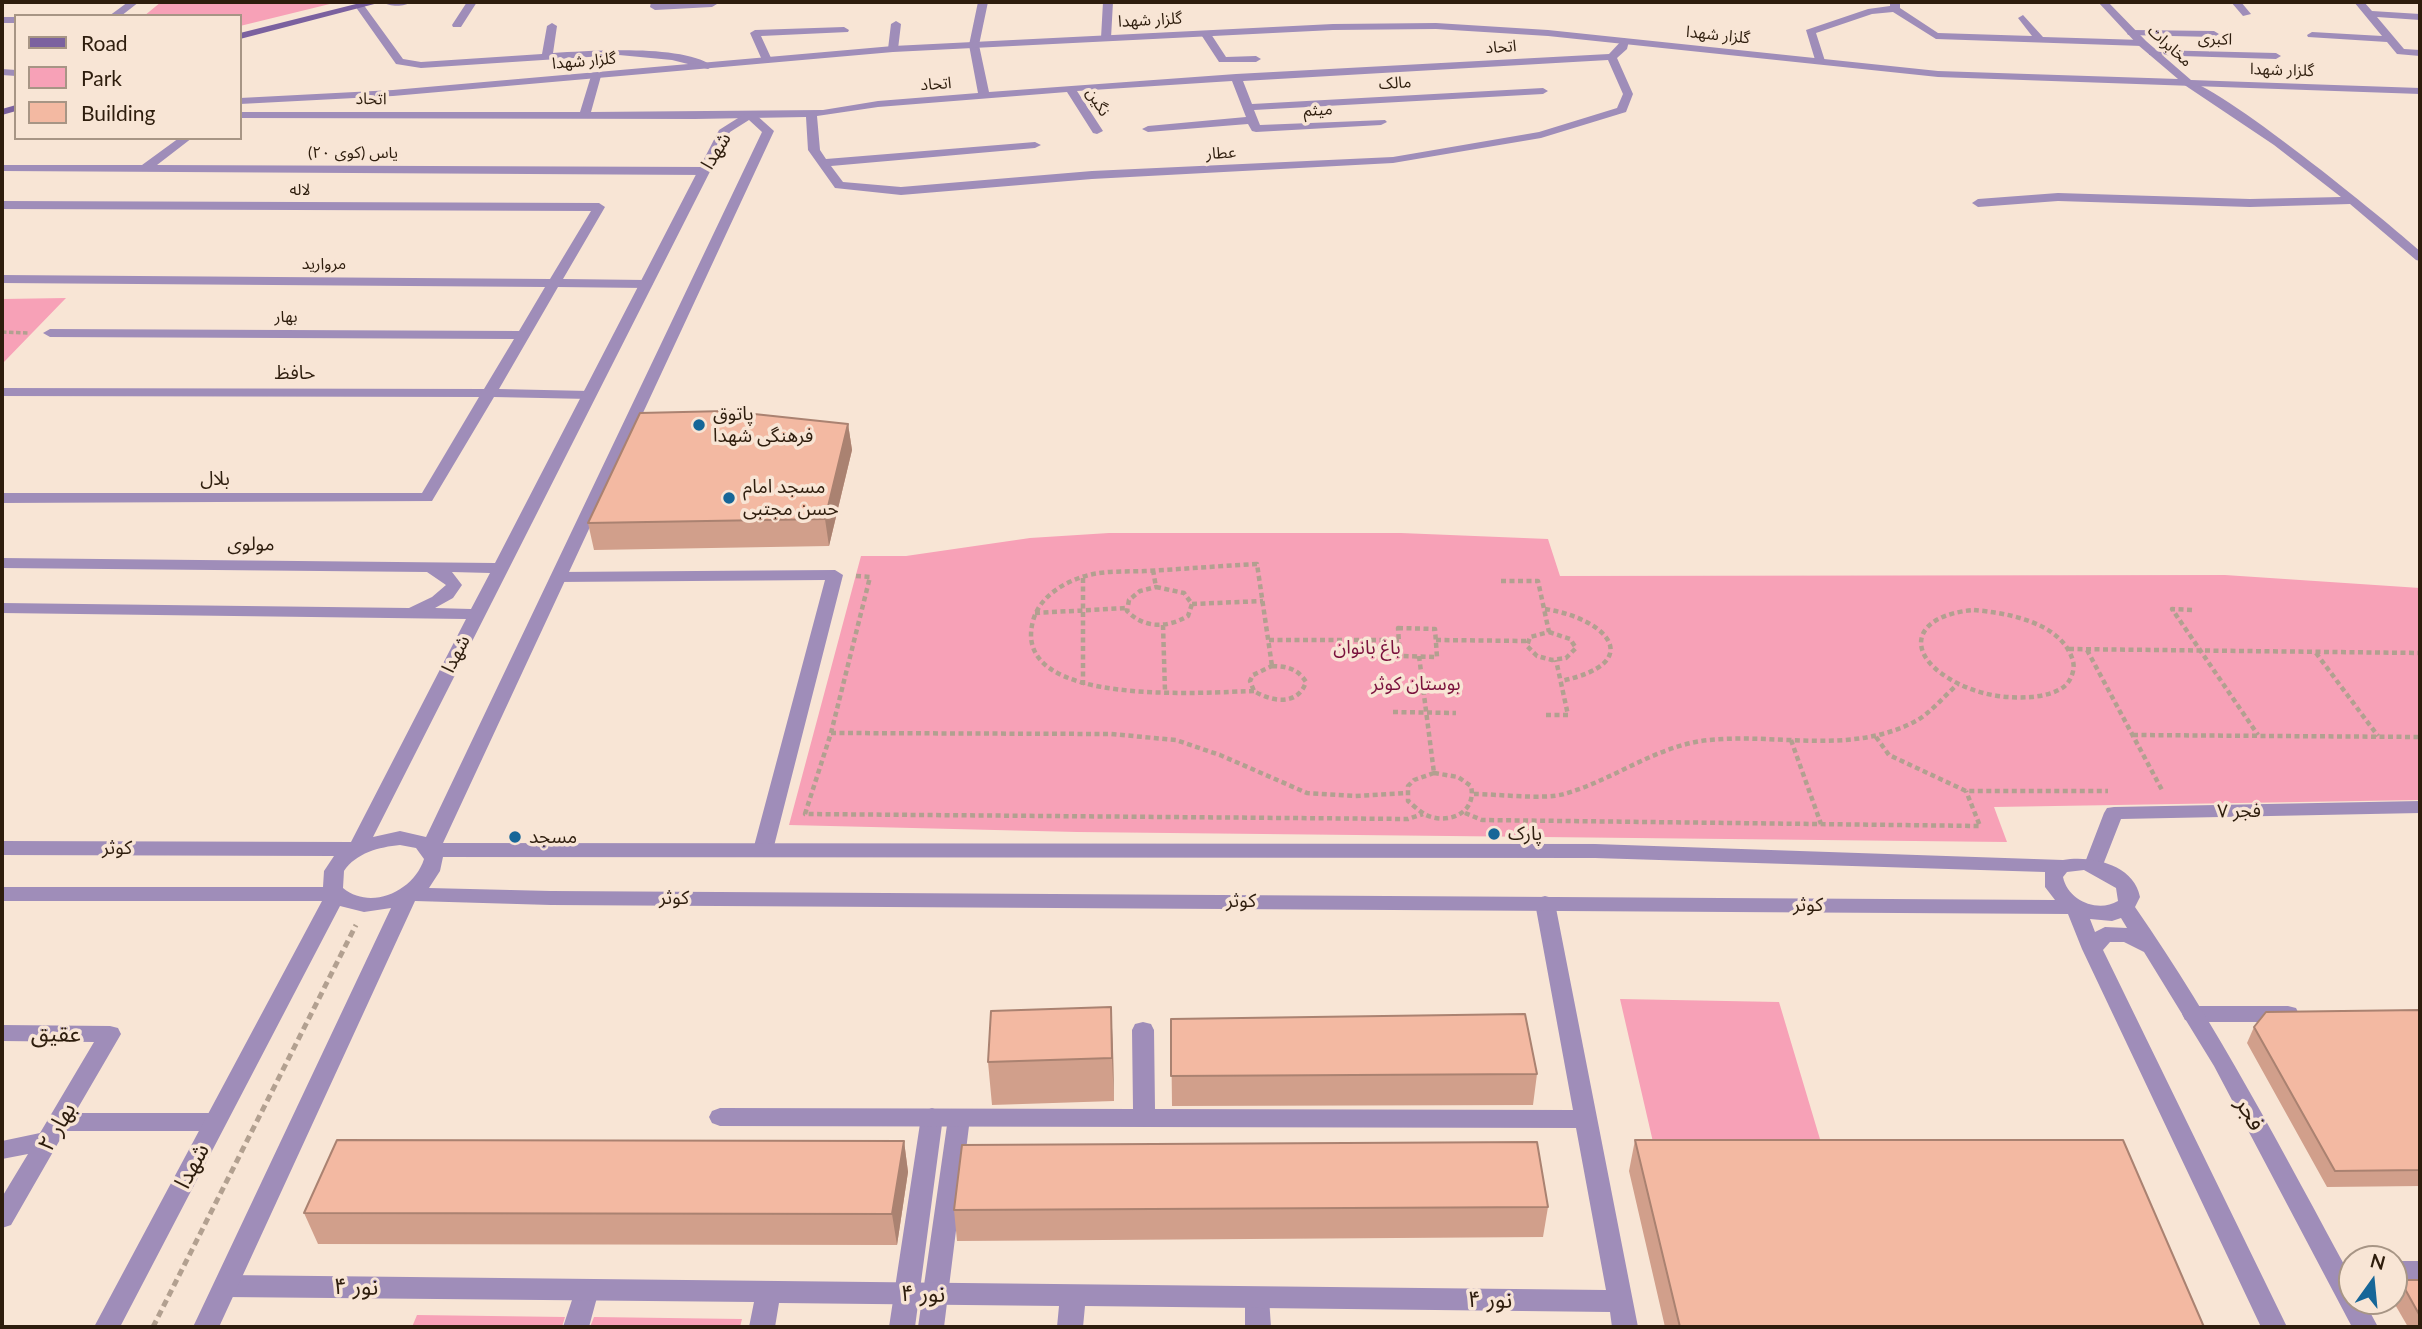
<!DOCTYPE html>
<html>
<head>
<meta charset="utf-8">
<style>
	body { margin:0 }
	#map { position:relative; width:2422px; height:1329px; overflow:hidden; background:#f8e5d5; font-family:Lato,sans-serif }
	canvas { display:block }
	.frame { position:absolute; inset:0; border:4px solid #2e1d0d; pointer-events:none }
	.legend { position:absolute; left:14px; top:14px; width:228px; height:126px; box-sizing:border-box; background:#f8e5d5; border:2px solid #a79585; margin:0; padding:9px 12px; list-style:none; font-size:21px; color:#2e1d0d }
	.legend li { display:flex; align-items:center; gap:14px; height:35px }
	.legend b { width:35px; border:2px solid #a79585 }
	.north { position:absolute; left:2338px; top:1245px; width:70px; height:70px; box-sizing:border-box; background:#f8e5d5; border:2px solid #a79585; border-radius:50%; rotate:15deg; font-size:19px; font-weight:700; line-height:28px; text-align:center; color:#2e1d0d }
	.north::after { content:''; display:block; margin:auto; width:24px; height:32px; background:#166698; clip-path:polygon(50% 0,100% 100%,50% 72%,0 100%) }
</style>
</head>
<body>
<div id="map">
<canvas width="2422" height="1329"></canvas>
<div class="frame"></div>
<ul class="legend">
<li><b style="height:9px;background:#7b619f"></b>Road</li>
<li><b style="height:19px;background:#f7a1b7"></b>Park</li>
<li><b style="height:19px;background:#f3b9a2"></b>Building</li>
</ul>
<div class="north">N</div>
</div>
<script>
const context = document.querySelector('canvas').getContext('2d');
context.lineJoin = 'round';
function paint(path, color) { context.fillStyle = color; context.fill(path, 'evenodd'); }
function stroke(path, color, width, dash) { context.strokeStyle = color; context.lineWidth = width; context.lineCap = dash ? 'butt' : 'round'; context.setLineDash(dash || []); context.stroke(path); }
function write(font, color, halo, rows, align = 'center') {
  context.font = font + ' Lato,"Noto Sans Arabic",sans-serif'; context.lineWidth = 7; context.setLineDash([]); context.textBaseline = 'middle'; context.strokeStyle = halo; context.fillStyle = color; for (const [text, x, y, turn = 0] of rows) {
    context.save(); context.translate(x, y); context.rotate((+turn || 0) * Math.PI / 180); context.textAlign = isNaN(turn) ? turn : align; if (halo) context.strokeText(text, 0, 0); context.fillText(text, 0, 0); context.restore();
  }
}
const green = new Path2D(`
	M 161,2 L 338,2 L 240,26 L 240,16 L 144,16 Z
	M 66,298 L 2,364 L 2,299 Z
	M 1109,533 L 1401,533 L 1548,539 L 1560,576 L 2225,575 L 2420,588 L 2420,800 L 1994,807 L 2007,842 L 1077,832 L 789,825 L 861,556 L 906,556 L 1030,538 Z
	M 1620,999 L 1779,1002 L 1828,1166 L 1659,1168 Z
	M 417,1315 L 565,1317 L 562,1327 L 412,1327 Z
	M 594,1317 L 742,1319 L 740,1327 L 590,1327 Z`);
const pathFar2 = new Path2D(`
	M 2,332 L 29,333`);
const pathFar1 = new Path2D(`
	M 1153,570 L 1156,587
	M 856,576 L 870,577 L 831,733 L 805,814 L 1408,819 L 1423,814
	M 1083,578 L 1083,685
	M 1501,581 L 1538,581 L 1549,632
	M 1156,587 L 1184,593 L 1192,604 L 1188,616 C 1167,628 1145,629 1127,611 L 1129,600 L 1140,591 Z
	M 1192,604 L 1263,601
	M 1545,609 C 1609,619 1646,663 1561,681
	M 1974,610 C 2007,613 2062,622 2073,661 C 2075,669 2072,678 2066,685 C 2057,693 2043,696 2031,697 C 2007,699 1981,695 1959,684 C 1902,656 1911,615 1974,610 Z
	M 2192,610 L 2172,609 L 2258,735
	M 1035,613 L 1127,608
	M 1163,625 L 1165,691
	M 1398,628 L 1435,629 L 1437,657 L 1400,656 Z
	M 1549,632 L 1570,639 L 1576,648 L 1566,658 L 1552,660 L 1537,656 L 1527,646 L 1530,637 Z
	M 1269,640 L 1399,640
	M 1436,640 L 1527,641
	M 2069,649 L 2420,653
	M 2087,650 L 2162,790
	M 2316,653 L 2378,736
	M 1419,656 L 1434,773
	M 1272,666 C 1287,666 1298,669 1306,682 C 1298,706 1272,702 1254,691 L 1250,681 L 1253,675 Z
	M 1254,691 C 1209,692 1009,709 1033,621 C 1039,598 1061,584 1082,577 C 1103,570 1124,572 1145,571 C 1183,569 1220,566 1257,564 L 1272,666
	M 1393,712 L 1456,713
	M 1546,715 L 1568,715 L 1556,660
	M 831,733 L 1111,734 L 1176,740 L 1220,755 L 1307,793 L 1355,796 L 1406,793
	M 2133,735 L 2420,737
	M 1876,737 L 1889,755 L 1966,791 L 2108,791
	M 1791,740 L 1821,824
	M 1434,773 L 1458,777 L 1471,786 C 1477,813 1448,825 1426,815 C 1420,812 1413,805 1408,801 L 1408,786 L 1414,780 Z
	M 1474,794 C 1498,794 1543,800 1564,794 C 1614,780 1657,745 1709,740 C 1778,733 1849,755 1914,722 C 1930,714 1944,696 1958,684
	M 1465,813 L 1482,820 L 1980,826 L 1966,791`);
const path = new Path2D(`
	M 153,1327 L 356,925`);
const pedestrian = new Path2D(`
	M 932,1108 L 940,1111 L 943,1117 L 915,1327 L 889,1327 L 921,1117 L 924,1111 Z
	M 959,1109 L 967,1112 L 970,1118 L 944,1327 L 918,1327 L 948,1118 L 951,1112 Z
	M 587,1279 L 596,1282 L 599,1290 L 589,1327 L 563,1327 L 578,1282 Z
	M 1257,1287 L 1266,1290 L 1269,1298 L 1271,1327 L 1245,1327 L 1245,1298 L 1248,1290 Z`);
const minor = new Path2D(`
	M 128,2 L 139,2 L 121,16 L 109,16 Z
	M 383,2 L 411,2 C 405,7 389,7 383,2 Z
	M 467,2 L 477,2 L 461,27 L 453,27 L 452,25 Z
	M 651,2 L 715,2 L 717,4 L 712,7 L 655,10 L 650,7 Z
	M 978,2 L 988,2 L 979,45 L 989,92 L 1236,74 L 1609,54 L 1624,38 L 1629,41 L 1627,49 L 1617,58 L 1633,94 L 1626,112 L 1541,138 L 1393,163 L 1092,179 L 901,195 L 835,188 L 808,150 L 806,117 L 695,119 L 240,118 L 240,112 L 580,112 L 591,76 L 596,73 L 601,76 L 591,112 L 823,110 L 878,101 L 978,93 L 969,45 ZM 1608,60 L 1623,94 L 1617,108 L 1539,132 L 1393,157 L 1092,171 L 901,187 L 843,182 L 831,166 L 1035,148 L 1041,145 L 1035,142 L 826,159 L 820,150 L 817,116 L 878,107 L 1067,92 L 1093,133 L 1097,134 L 1103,131 L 1077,91 L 1232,81 L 1246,117 L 1148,126 L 1142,129 L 1148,132 L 1248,124 L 1252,131 L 1256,132 L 1381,125 L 1387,122 L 1385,120 L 1260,125 L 1254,110 L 1543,94 L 1548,91 L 1543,88 L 1252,104 L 1243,81 Z
	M 1103,2 L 1113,2 L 1111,38 L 1106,41 L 1101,38 Z
	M 1890,2 L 1900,2 L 1900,8 L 1938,33 L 2032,36 L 2018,18 L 2023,15 L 2043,37 L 2142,40 L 2147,43 L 2142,46 L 1936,39 L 1893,12 L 1872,14 L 1816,33 L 1825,61 L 1816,63 L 1806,30 L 1868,9 L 1890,6 Z
	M 2231,2 L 2241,2 L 2251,14 L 2243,16 Z
	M 2354,2 L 2364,2 L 2372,11 L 2420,14 L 2420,20 L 2377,17 L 2404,49 L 2420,50 L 2420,56 L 2397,54 L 2387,42 L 2308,37 L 2307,35 L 2312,32 L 2382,36 Z
	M 357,4 L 363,4 L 403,59 L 421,62 L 542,54 L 547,26 L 552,23 L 557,26 L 553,53 C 592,51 681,44 713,66 L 708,69 L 672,60 L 619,55 L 421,68 L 396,64 L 355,6 Z
	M 2,17 L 16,17 L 16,23 L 2,23 Z
	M 896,21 L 901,24 L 898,49 L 893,52 L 888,49 L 891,24 Z
	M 844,27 L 849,30 L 848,32 L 761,36 L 772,60 L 767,63 L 762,60 L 750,33 L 755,30 Z
	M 2132,30 L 2214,31 L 2219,34 L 2214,37 L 2128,35 L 2127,33 Z
	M 1201,31 L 1209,31 L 1226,57 L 1256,56 L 1261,59 L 1256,62 L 1219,62 L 1200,33 Z
	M 2153,50 L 2276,53 L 2281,56 L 2276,59 L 2149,55 L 2149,51 Z
	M 2,69 L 16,70 L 16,76 L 2,75 Z
	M 2183,80 C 2211,77 2390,224 2420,251 L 2420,261 L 2416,260 L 2350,204 L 2250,207 L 2058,201 L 1978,207 L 1972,203 L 1978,199 L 2058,193 L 2250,199 L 2341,197 L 2274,145 L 2183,84 Z
	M 179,138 L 192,138 L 157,165 L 704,167 L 710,171 L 704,175 L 2,171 L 2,165 L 142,165 Z
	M 2,201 L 599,203 L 605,207 L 563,279 L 646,280 L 653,284 L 646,288 L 558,287 L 499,389 L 589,391 L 596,395 L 589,399 L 494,397 L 432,501 L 2,503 L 2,493 L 422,493 L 479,397 L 2,396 L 2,388 L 484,389 L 514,339 L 50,337 L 43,333 L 50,329 L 519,331 L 545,287 L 2,283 L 2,275 L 550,279 L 591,211 L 2,209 Z
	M 835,570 L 843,575 L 773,850 L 770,855 L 756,855 L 753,850 L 825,580 L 558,582 L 550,577 L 558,572 Z
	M 2420,801 L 2420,813 L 2121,819 L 2101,870 L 2087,870 L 2084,865 L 2104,813 L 2107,808 L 2114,807 Z
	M 1545,896 L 1552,898 L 1555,903 L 1638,1327 L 1612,1327 L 1610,1312 L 1085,1306 L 1083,1327 L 1057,1327 L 1059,1306 L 779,1303 L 775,1327 L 749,1327 L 754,1302 L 226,1297 L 217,1294 L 214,1286 L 217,1278 L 226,1275 L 1606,1290 L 1576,1128 L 720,1126 L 712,1123 L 709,1117 L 712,1111 L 720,1108 L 1133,1109 L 1132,1030 L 1135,1024 L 1143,1022 L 1151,1024 L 1154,1030 L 1155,1109 L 1573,1110 L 1535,903 L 1538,898 Z
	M 2193,1006 L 2288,1006 L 2296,1008 L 2299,1014 L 2296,1020 L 2288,1022 L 2193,1022 L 2185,1020 L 2182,1014 L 2185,1008 Z
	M 2,1025 L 110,1026 L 118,1028 L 121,1034 L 75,1113 L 215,1113 L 223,1116 L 226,1122 L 223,1128 L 215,1131 L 65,1131 L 11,1225 L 2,1228 L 2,1197 L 28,1154 L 2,1159 L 2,1141 L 40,1133 L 94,1042 L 2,1041 Z
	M 2394,1261 L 2420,1261 L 2420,1281 L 2394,1281 Z`);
const tertiary = new Path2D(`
	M 2098,2 L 2108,2 L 2146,41 L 2191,80 L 2420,88 L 2420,94 L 1938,77 L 1548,36 L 1436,29 L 1333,30 L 893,52 L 393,96 L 240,104 L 240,98 L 393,90 L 893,46 L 1333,24 L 1436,23 L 1548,30 L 1938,71 L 2178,79 L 2138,45 Z
	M 746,113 L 754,113 L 774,131 L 443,843 L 1595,844 L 2063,860 C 2090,855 2134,864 2140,897 L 2135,907 C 2217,1025 2283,1152 2352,1279 L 2352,1301 L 2364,1301 L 2378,1327 L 2352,1327 L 2214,1066 L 2144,952 L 2124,942 L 2110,942 L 2103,950 L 2287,1327 L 2261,1327 L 2082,949 L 2068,914 L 551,905 L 415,901 L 219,1327 L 193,1327 L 391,908 L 364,912 L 340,906 L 120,1327 L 94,1327 L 322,901 L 2,901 L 2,887 L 323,887 L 324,871 L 334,856 L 2,855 L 2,841 L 351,842 L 466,619 L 2,613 L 2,603 L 409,608 L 432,597 L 446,585 L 427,572 L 2,568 L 2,558 L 495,563 L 719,130 ZM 749,120 L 762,132 L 426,837 L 400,831 L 373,837 L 730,132 ZM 452,572 L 490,573 L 471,609 L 435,608 L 453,598 L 462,585 ZM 400,845 L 416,848 L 424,859 C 414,891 371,911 343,888 L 344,871 C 356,853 379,847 400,845 ZM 443,857 L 1595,858 L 2045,872 L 2045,887 L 2055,900 L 551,891 L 429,888 L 440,871 ZM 2084,870 L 2116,888 L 2118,901 C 2098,913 2068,901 2063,877 L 2067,872 ZM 2121,918 L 2127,928 L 2105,927 L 2095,932 L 2090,919 L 2112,921 Z`);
const secondary = new Path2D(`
	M 364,2 L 382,2 L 240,39 L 240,33 Z
	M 16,105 L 16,111 L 2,115 L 2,109 Z`);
const wall = new Path2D(`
	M 848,424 L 852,450 L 829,546 L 594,550 L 588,523 Z
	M 2420,1010 L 2420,1186 L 2327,1187 L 2247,1043 L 2254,1027 Z
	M 1171,1019 L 1537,1074 L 1533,1105 L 1172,1106 Z
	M 1113,1049 L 1114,1101 L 992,1105 L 988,1062 Z
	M 1635,1140 L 2204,1327 L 1665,1327 L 1629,1171 Z
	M 904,1141 L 908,1172 L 897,1245 L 318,1244 L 304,1213 Z
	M 1548,1207 L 1543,1237 L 957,1241 L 954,1210 Z
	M 2400,1280 L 2420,1280 L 2420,1327 L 2408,1327 L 2393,1301 L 2394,1301 L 2394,1290 Z`);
const shadedWall = new Path2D(`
	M 848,424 L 852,450 L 829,546 L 825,519 Z
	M 1111,1007 L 1113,1049 L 1114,1101 L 1112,1058 Z
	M 904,1141 L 908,1172 L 897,1245 L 892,1214 Z`);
const building = new Path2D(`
	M 726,411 L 848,424 L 825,519 L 588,523 L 640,413 Z
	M 1111,1007 L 1112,1058 L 988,1062 L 991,1011 Z
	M 2420,1010 L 2420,1170 L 2335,1171 L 2254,1027 L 2266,1012 Z
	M 1525,1014 L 1537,1074 L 1171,1076 L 1171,1019 Z
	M 337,1140 L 904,1141 L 892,1214 L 304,1213 Z
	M 1635,1140 L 2123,1140 L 2204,1327 L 1680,1327 Z
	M 1537,1142 L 1548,1207 L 954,1210 L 962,1145 Z
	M 2400,1280 L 2420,1280 L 2420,1316 Z`);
const markers = [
	[699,425,7,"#166698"],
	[729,498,7,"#166698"],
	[1494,834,7,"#166698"],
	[515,837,7,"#166698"]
];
const farStreetnames = [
	["گلزار شهدا",1150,20,-3],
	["گلزار شهدا",1718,35,6],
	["اکبری",2215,39,2],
	["مخابرات",2170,46,42],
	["اتحاد",1501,47,-4],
	["گلزار شهدا",584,61,-5],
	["گلزار شهدا",2282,70,2],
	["مالک",1395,83,-3],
	["اتحاد",936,84,-4],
	["اتحاد",371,99,1],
	["نگین",1098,102,58],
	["میثم",1318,110,-3],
	["یاس (کوی ۲۰)",353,153],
	["عطار",1221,153,-3],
	["لاله",300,190],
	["مروارید",324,264],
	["بهار",286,317]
];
const streetNames = [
	["شهدا",716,151,-59],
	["حافظ",295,373],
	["بلال",215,479],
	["مولوی",251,544,1],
	["شهدا",456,654,-63],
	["فجر ۷",2239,811,-1],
	["کوثر",117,848],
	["کوثر",674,898],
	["کوثر",1241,901],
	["کوثر",1808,905]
];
const poiNames = [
	["پاتوق",713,414],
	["فرهنگی شهدا",713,436],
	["مسجد امام",743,487],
	["حسن مجتبی",743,509],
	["پارک",1508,834],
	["مسجد",529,837]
];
const parkNames = [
	["باغ بانوان",1367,648],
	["بوستان کوثر",1416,684]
];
const nearStreetnames = [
	["عقیق",56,1034,1],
	["فجر",2250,1114,61],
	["بهار ۲",57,1127,-60],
	["شهدا",192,1166,-62],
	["نور ۴",356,1287,1],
	["نور ۴",923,1294,1],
	["نور ۴",1490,1300,1]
];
paint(green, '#f7a1b7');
stroke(pathFar2, '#b2a090', 3.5, [4.5, 2.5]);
stroke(pathFar1, '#b2a090', 4.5, [5, 3.5]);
stroke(path, '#b2a090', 5, [7, 4.5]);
paint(pedestrian, '#9f8db9');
paint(minor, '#9f8db9');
paint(tertiary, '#9f8db9');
paint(secondary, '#7b619f');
paint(wall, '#d19f8b');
paint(shadedWall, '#aa8271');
paint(building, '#f3b9a2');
stroke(building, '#aa8271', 2);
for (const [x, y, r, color] of markers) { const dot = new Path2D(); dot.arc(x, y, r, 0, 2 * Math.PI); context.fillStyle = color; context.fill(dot); stroke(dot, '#f8e5d5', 2.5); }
write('16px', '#2e1d0d', '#f8e5d5', farStreetnames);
write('19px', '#2e1d0d', '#f8e5d5', streetNames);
write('19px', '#2e1d0d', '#f8e5d5', poiNames, 'left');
write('19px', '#7a113c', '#f8e5d5', parkNames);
write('23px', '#2e1d0d', '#f8e5d5', nearStreetnames);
</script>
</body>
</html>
